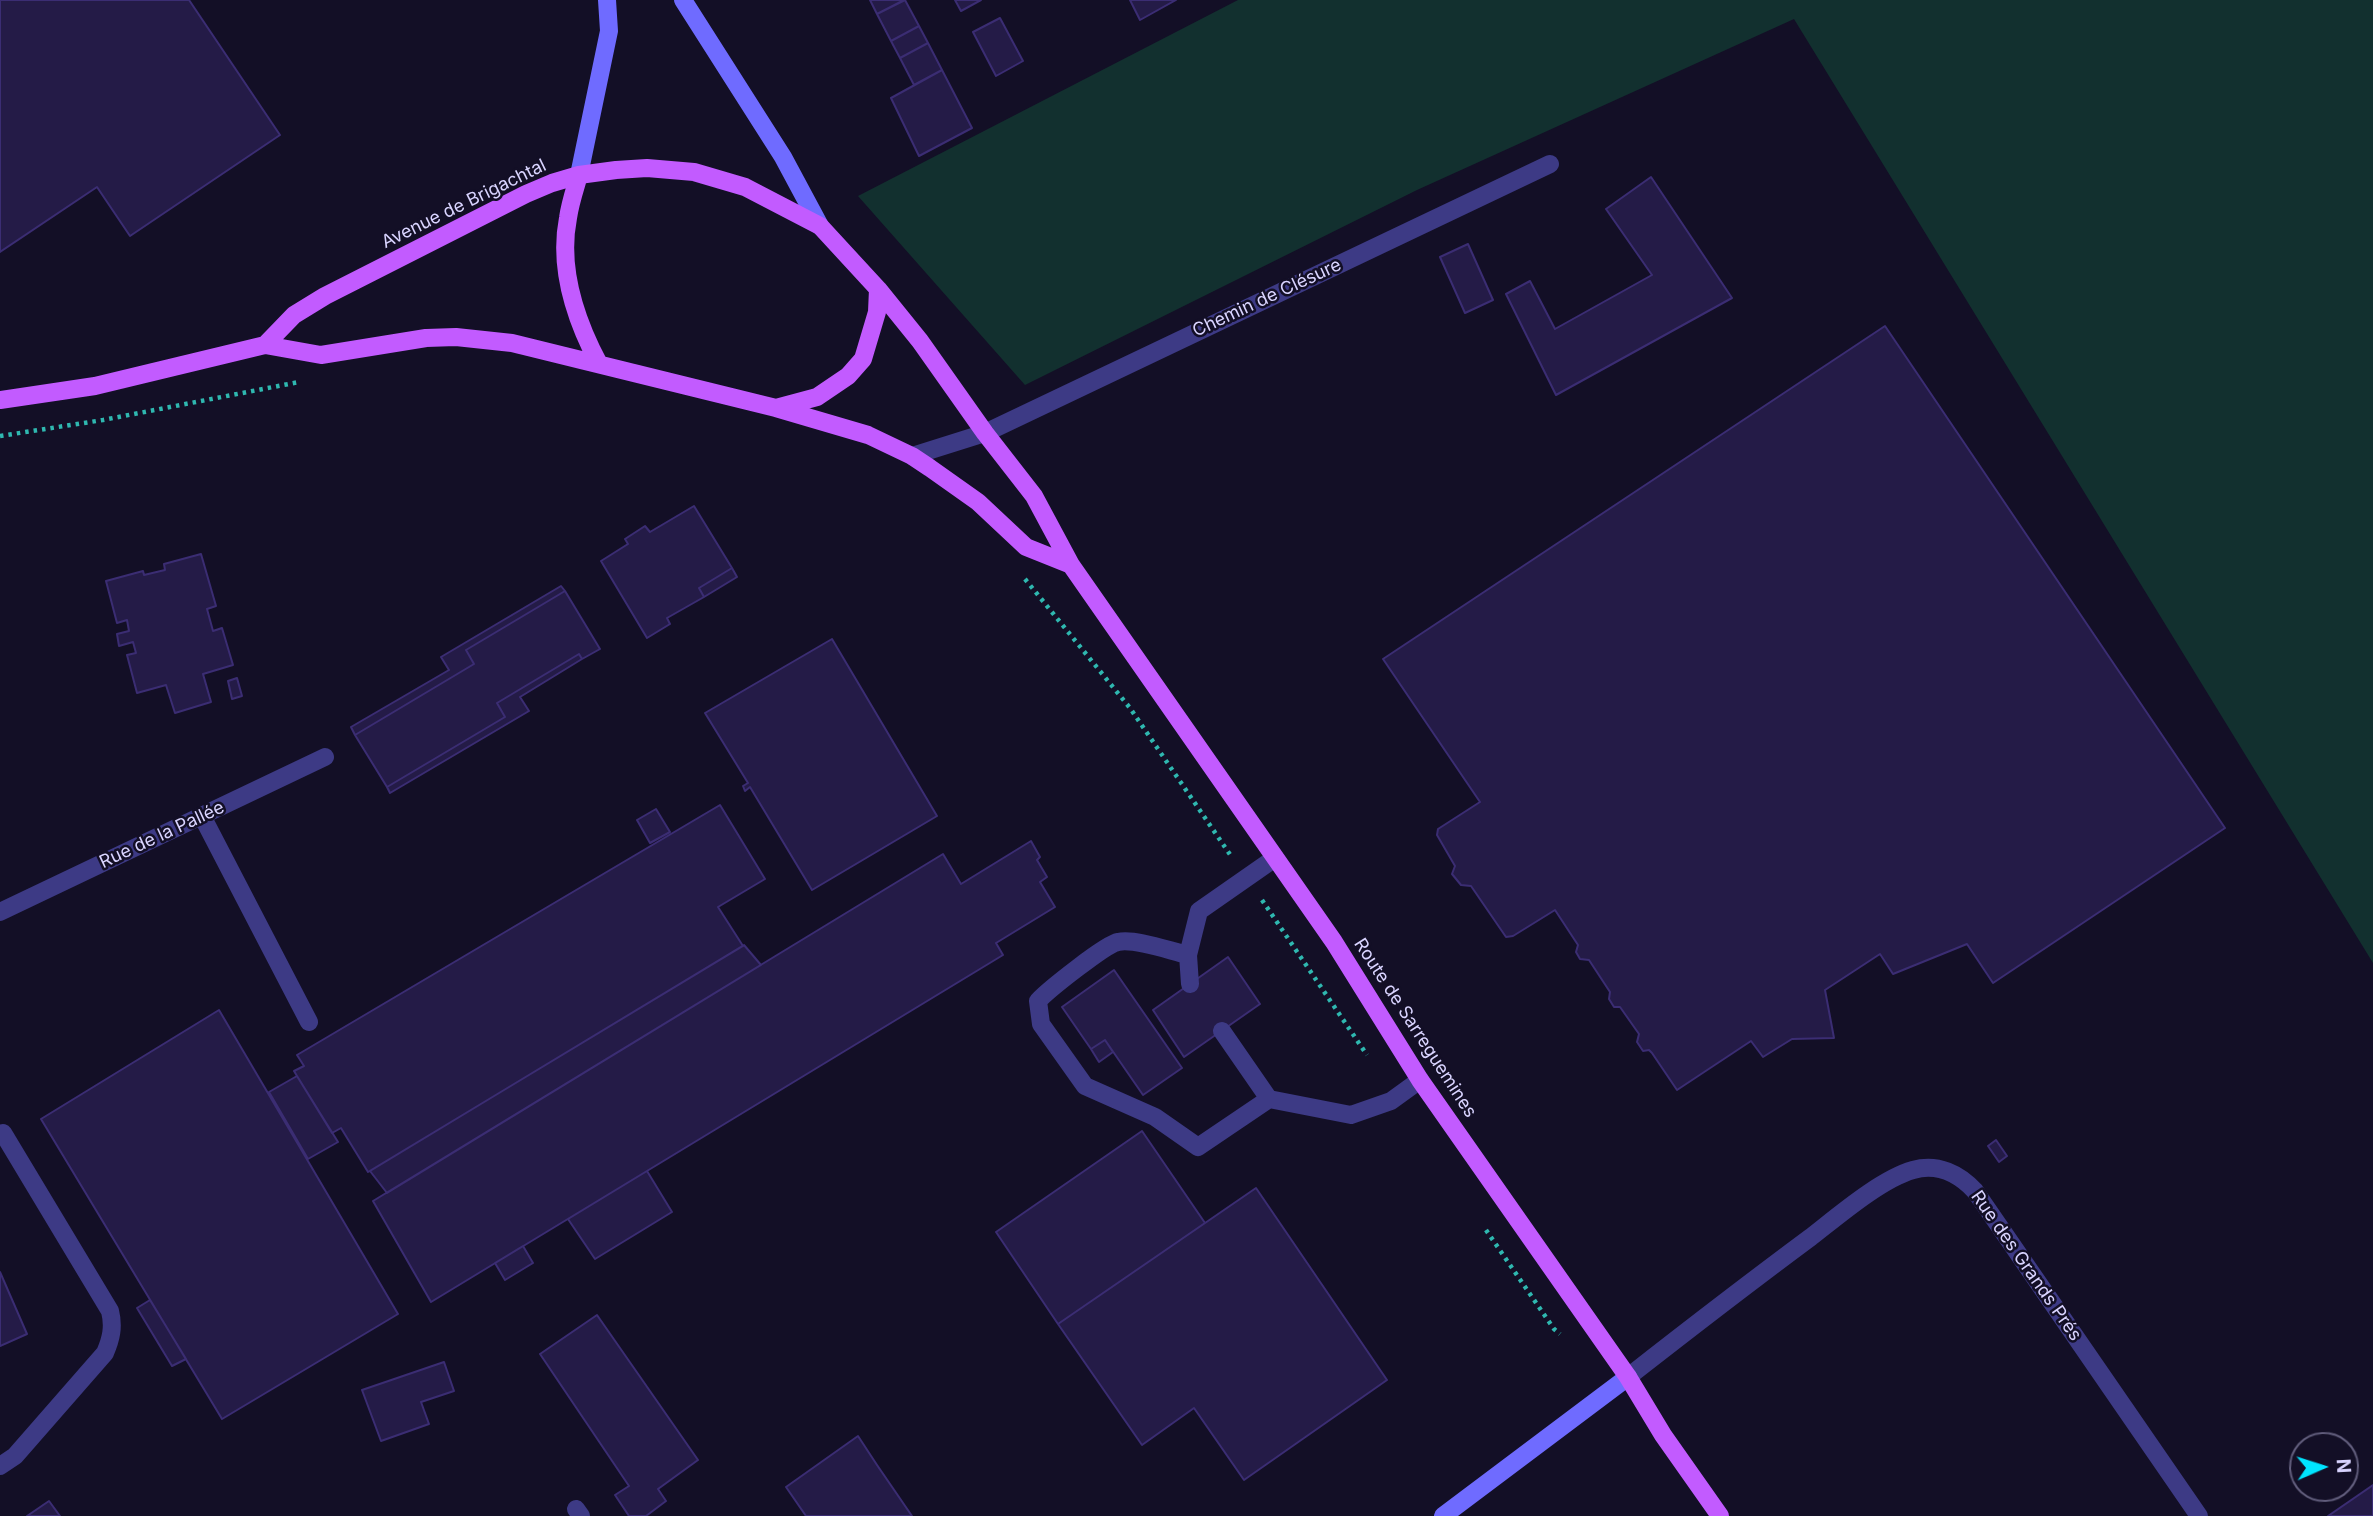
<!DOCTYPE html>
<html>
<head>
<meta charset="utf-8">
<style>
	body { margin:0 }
	#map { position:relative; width:2373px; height:1516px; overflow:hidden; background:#130f26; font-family:Inter,sans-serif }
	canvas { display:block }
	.north { position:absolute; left:2289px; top:1432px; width:70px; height:70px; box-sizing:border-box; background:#130f26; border:2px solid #625e7d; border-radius:50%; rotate:87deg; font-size:19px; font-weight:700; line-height:28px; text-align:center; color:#d9d4ff }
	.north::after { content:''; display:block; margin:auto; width:24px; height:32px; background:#00e5ff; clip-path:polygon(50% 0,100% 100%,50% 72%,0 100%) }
</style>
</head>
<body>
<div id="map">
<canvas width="2373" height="1516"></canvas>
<div class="north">N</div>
</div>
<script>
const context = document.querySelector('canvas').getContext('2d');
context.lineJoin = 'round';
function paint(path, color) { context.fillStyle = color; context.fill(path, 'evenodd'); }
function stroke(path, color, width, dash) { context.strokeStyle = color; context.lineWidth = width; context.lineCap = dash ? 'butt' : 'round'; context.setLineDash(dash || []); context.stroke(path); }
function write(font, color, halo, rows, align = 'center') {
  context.font = font + ' Inter,sans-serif'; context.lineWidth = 5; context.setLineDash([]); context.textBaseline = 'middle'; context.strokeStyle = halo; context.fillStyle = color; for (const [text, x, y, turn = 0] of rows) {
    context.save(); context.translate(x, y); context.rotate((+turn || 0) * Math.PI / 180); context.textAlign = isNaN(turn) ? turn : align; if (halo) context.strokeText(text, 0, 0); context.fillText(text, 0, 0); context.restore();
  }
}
const green = new Path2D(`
	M 1238,0 L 2373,0 L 2373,963 L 1794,19 L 1417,190 L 1025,385 L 858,196 Z`);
const building = new Path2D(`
	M 0,0 L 189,0 L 280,135 L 130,236 L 97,187 L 0,252 Z
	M 870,0 L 904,0 L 877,14 Z
	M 905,0 L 919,26 L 891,41 L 877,14 Z
	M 955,0 L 981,0 L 961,11 Z
	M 1130,0 L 1176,0 L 1140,20 Z
	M 1000,18 L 1023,61 L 996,76 L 973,32 Z
	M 919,26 L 928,43 L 900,58 L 891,41 Z
	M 928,43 L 942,70 L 914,85 L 900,58 Z
	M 942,70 L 972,128 L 919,156 L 891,98 Z
	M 1651,177 L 1732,298 L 1556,395 L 1506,294 L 1530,281 L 1555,329 L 1652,275 L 1606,209 Z
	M 1468,244 L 1493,300 L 1465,313 L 1440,257 Z
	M 1885,326 L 2225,828 L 1993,983 L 1967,944 L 1893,974 L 1880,954 L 1825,990 L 1834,1038 L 1792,1039 L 1763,1057 L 1751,1041 L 1677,1090 L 1652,1053 L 1649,1050 L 1643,1051 L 1637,1042 L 1639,1034 L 1620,1007 L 1614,1007 L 1609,999 L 1610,992 L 1589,960 L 1580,959 L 1576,952 L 1578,945 L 1555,910 L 1513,936 L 1506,937 L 1471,886 L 1461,885 L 1452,874 L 1455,866 L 1437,835 L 1438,829 L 1480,802 L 1383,659 Z
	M 694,506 L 732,568 L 699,588 L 704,597 L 667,618 L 670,624 L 647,638 L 601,561 L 628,544 L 625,539 L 645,526 L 650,532 Z
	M 201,554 L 216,606 L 207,609 L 213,631 L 222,628 L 233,665 L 203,674 L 211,702 L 175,713 L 166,685 L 137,693 L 127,655 L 136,653 L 133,642 L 119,646 L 117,634 L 129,631 L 127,620 L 117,623 L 106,581 L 143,571 L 144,575 L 165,570 L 164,564 Z
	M 732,568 L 737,577 L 704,597 L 699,588 Z
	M 561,586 L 565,591 L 466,650 L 474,664 L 355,735 L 351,727 L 449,670 L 441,657 Z
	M 565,591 L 600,649 L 582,659 L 579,654 L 497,703 L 505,717 L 387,787 L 355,735 L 474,664 L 466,650 Z
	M 832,639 L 937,816 L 812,890 L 750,787 L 745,791 L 743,786 L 748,783 L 705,713 Z
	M 579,654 L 582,659 L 520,697 L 529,711 L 390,793 L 387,787 L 505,717 L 497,703 Z
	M 237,678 L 242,696 L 232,699 L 228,681 Z
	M 720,805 L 765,879 L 718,907 L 743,946 L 368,1172 L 341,1128 L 332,1133 L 297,1076 L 294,1071 L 304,1066 L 297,1055 Z
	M 656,809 L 670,832 L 650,843 L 637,820 Z
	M 1031,841 L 1040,857 L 1037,860 L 1047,877 L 1040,882 L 1055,907 L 996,943 L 1003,955 L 431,1302 L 373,1201 L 943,854 L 961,884 Z
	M 744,945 L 761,965 L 387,1193 L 370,1171 Z
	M 1228,957 L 1260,1004 L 1184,1057 L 1153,1010 Z
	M 1114,970 L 1182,1068 L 1143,1095 L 1105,1040 L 1091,1049 L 1062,1007 Z
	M 219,1010 L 398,1314 L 222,1419 L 41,1119 Z
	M 1105,1040 L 1113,1052 L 1099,1062 L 1091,1049 Z
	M 297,1076 L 338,1142 L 308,1159 L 269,1092 Z
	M 1142,1131 L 1205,1223 L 1058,1324 L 996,1232 Z
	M 1996,1140 L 2007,1156 L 1999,1162 L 1988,1146 Z
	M 647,1171 L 672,1212 L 595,1259 L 568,1219 Z
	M 1256,1188 L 1387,1380 L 1244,1480 L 1194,1408 L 1142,1445 L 1058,1324 Z
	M 523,1246 L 533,1263 L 505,1280 L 495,1263 Z
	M 0,1272 L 27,1334 L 0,1346 Z
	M 150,1300 L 186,1359 L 172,1366 L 137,1308 Z
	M 597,1315 L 698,1460 L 658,1489 L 666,1501 L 646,1516 L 629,1516 L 615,1495 L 629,1486 L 540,1354 Z
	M 444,1362 L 454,1391 L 421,1402 L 429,1424 L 381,1441 L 362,1390 Z
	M 858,1436 L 877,1465 L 912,1516 L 806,1516 L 786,1487 Z
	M 2373,1485 L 2373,1516 L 2328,1516 Z
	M 49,1501 L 60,1516 L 27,1516 Z`);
const path = new Path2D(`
	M 0,436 L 103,420 L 299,382
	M 1025,579 L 1130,708 L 1231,856
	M 1262,900 L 1367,1055
	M 1486,1230 L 1554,1329 L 1560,1334`);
const lane = new Path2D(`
	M 912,456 L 985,433 L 1550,164
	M 202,816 L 309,1022
	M 1188,955 C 1170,951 1135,938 1118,942 C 1106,944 1048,990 1038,1001 L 1041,1024 L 1085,1086 L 1155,1117 L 1198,1147 L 1269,1099
	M 1190,984 L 1188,955 L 1199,911 L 1275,858
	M 1222,1031 L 1269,1099 L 1351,1115 L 1391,1101 L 1420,1080
	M 0,1466 L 15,1456 L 105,1353 C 111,1339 114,1327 110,1311 L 3,1133
	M 576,1509 L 581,1516`);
const street = new Path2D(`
	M 0,912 L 325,757
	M 1628,1377 C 1688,1330 1749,1283 1811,1237 C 1838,1216 1881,1179 1913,1170 C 1938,1163 1959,1174 1975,1191 L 2199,1516`);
const secondary = new Path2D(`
	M 683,0 L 783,157 L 820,226
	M 579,175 L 609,31 L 607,0
	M 1443,1516 L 1628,1377`);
const primary = new Path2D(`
	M 579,175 C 575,189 570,203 568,218 C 558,269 575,319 599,364
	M 265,345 L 294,315 L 325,296 L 526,194 L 552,183 L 579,175 L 616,170 L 647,168 L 694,172 L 745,187 L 820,226 L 878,289 L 920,341 L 985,433 L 1034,496 L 1071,565 L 1334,942 L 1420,1080 L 1628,1377 L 1663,1435 L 1720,1516
	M 0,400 L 95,386 L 265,345 L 321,355 L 426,338 L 456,337 L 512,343 L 776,408 L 868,435 L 912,456 L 930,468 L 978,502 L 1026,547 L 1071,565
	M 776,408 L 817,397 L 848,376 L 863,359 L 877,312 L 878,289`);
const streetNames = [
	["Avenue de Brigachtal",464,204,-26],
	["Chemin de Clésure",1267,298,-25],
	["Rue de la Pallée",162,835,-25],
	["Route de Sarreguemines",1415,1028,57],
	["Rue des Grands Prés",2026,1266,55]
];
paint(green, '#12302f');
paint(building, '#241b47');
stroke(building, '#3b2d73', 2);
stroke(path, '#2fb8b0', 4.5, [3.5, 5]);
stroke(lane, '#3d3a85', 18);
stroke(street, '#3d3a85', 18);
stroke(secondary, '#6f6bff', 18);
stroke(primary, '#c25bff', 18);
write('18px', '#d9d4ff', '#130f26', streetNames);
</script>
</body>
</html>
